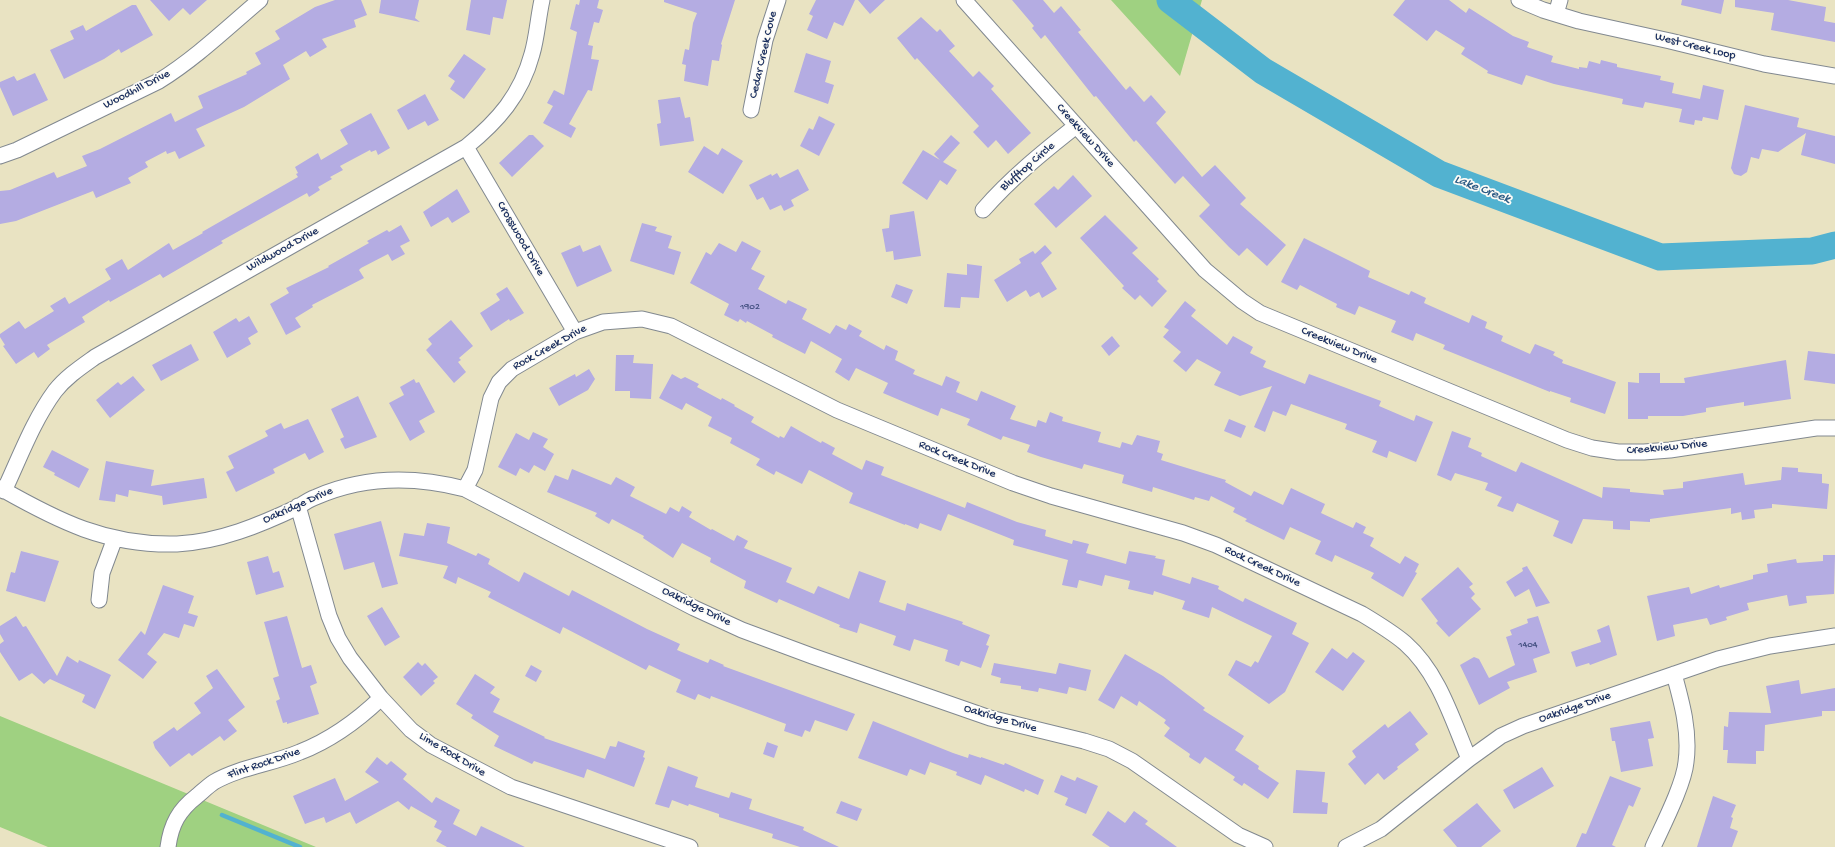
<!DOCTYPE html>
<html>
<head>
<meta charset="utf-8">
<style>
	body { margin:0 }
	canvas { display:block; background:#e9e3c2 }
</style>
</head>
<body>
<canvas width="1835" height="847"></canvas>
<script>
const context = document.querySelector('canvas').getContext('2d');
context.lineJoin = 'round';
function paint(path, color) { context.fillStyle = color; context.fill(path, 'evenodd'); }
function stroke(path, color, width, dash) { context.strokeStyle = color; context.lineWidth = width; context.lineCap = dash ? 'butt' : 'round'; context.setLineDash(dash || []); context.stroke(path); }
function write(font, color, halo, rows, align = 'center') {
  context.font = font + ' "Gochi Hand",sans-serif'; context.lineWidth = 3.5; context.setLineDash([]); context.textBaseline = 'middle'; context.strokeStyle = halo; context.fillStyle = color; for (const [text, x, y, turn = 0] of rows) {
    context.save(); context.translate(x, y); context.rotate((+turn || 0) * Math.PI / 180); context.textAlign = isNaN(turn) ? turn : align; if (halo) context.strokeText(text, 0, 0); context.fillText(text, 0, 0); context.restore();
  }
}
const green = new Path2D(`
	M 1111,0 L 1202,0 L 1180,76 Z
	M 0,716 L 316,847 L 48,847 L 0,827 Z`);
const stream = new Path2D(`
	M 222,815 L 300,847`);
const river = new Path2D(`
	M 1170,0 L 1263,71 L 1439,174 L 1660,257 L 1812,251 L 1835,245`);
const building = new Path2D(`
	M 150,0 L 207,0 L 190,15 L 183,8 L 169,21 Z
	M 335,0 L 361,0 L 367,15 L 354,20 L 356,27 L 322,39 L 327,47 L 310,57 L 306,51 L 283,65 L 290,79 L 244,107 L 196,129 L 205,146 L 179,159 L 175,151 L 167,154 L 166,151 L 145,162 L 148,167 L 128,178 L 131,183 L 96,198 L 93,191 L 16,221 L 0,224 L 0,191 L 10,190 L 54,172 L 57,178 L 87,166 L 82,156 L 100,149 L 171,113 L 175,122 L 203,108 L 198,96 L 247,74 L 246,72 L 261,64 L 255,53 L 280,39 L 275,31 L 315,7 Z
	M 381,0 L 419,0 L 415,18 L 420,22 L 379,13 Z
	M 471,0 L 507,0 L 503,19 L 493,17 L 490,35 L 466,30 Z
	M 580,0 L 599,0 L 597,8 L 603,10 L 599,23 L 594,22 L 588,45 L 593,46 L 591,59 L 599,60 L 592,91 L 588,90 L 569,124 L 576,128 L 571,138 L 543,123 L 553,106 L 547,103 L 554,90 L 564,95 L 577,32 L 570,29 L 576,4 L 579,5 Z
	M 664,0 L 735,0 L 721,44 L 722,45 L 719,61 L 712,60 L 708,86 L 684,81 L 686,65 L 682,64 L 685,49 L 689,50 L 693,23 L 697,13 L 664,2 Z
	M 816,0 L 855,0 L 843,26 L 834,22 L 827,39 L 807,30 L 813,16 L 809,14 Z
	M 858,0 L 885,0 L 870,14 Z
	M 1012,0 L 1043,0 L 1054,13 L 1061,6 L 1081,30 L 1078,32 L 1126,90 L 1130,86 L 1144,102 L 1151,95 L 1166,112 L 1156,123 L 1202,177 L 1215,165 L 1246,198 L 1240,204 L 1286,245 L 1267,266 L 1247,248 L 1239,256 L 1229,247 L 1199,216 L 1210,205 L 1183,176 L 1175,184 L 1136,140 L 1134,142 L 1096,96 L 1094,97 L 1045,35 L 1041,39 L 1032,28 L 1034,26 Z
	M 1405,0 L 1449,0 L 1466,13 L 1469,8 L 1513,36 L 1529,42 L 1527,47 L 1553,56 L 1551,62 L 1579,69 L 1579,67 L 1587,68 L 1589,61 L 1600,64 L 1601,60 L 1617,64 L 1617,67 L 1661,76 L 1660,80 L 1674,83 L 1672,93 L 1700,99 L 1703,85 L 1724,90 L 1718,120 L 1703,117 L 1702,121 L 1695,120 L 1694,125 L 1679,122 L 1682,109 L 1645,102 L 1643,108 L 1622,104 L 1623,99 L 1554,84 L 1526,75 L 1522,85 L 1487,73 L 1488,71 L 1461,54 L 1465,48 L 1436,30 L 1427,41 L 1393,15 Z
	M 1682,0 L 1724,0 L 1721,14 L 1681,5 Z
	M 1735,0 L 1788,0 L 1826,7 L 1824,21 L 1835,23 L 1835,42 L 1771,30 L 1774,13 L 1735,7 Z
	M 132,5 L 136,5 L 153,35 L 121,53 L 119,49 L 104,59 L 64,79 L 50,50 L 74,39 L 70,31 L 83,25 L 86,31 Z
	M 921,17 L 937,32 L 940,29 L 955,46 L 949,51 L 973,77 L 979,71 L 994,86 L 991,89 L 1031,133 L 1008,154 L 996,140 L 988,148 L 973,132 L 979,126 L 917,58 L 915,60 L 897,38 Z
	M 806,53 L 831,61 L 825,82 L 834,85 L 828,104 L 794,92 Z
	M 464,54 L 486,69 L 464,99 L 450,89 L 455,81 L 448,76 Z
	M 35,73 L 48,100 L 13,116 L 0,87 L 0,82 L 14,76 L 17,81 Z
	M 425,94 L 439,120 L 428,126 L 425,121 L 408,130 L 397,110 Z
	M 680,97 L 685,118 L 690,117 L 694,141 L 660,146 L 657,124 L 661,123 L 658,100 Z
	M 1745,105 L 1799,118 L 1797,127 L 1835,136 L 1835,164 L 1801,155 L 1806,133 L 1778,152 L 1762,149 L 1759,159 L 1751,157 L 1747,172 L 1741,176 L 1734,174 L 1731,168 Z
	M 371,113 L 390,148 L 378,155 L 376,150 L 371,152 L 370,150 L 340,166 L 343,170 L 330,177 L 332,179 L 318,187 L 320,190 L 309,197 L 307,193 L 221,241 L 223,243 L 163,278 L 160,274 L 110,302 L 109,300 L 82,317 L 85,322 L 47,345 L 50,349 L 38,358 L 34,352 L 16,364 L 3,346 L 5,345 L 0,337 L 0,334 L 19,321 L 25,329 L 54,311 L 50,306 L 65,297 L 69,304 L 111,279 L 105,269 L 122,259 L 128,270 L 169,243 L 173,250 L 203,233 L 202,232 L 298,177 L 296,174 L 298,173 L 295,167 L 318,153 L 321,160 L 348,144 L 340,130 Z
	M 819,116 L 835,124 L 819,156 L 800,146 L 809,128 L 813,130 Z
	M 529,135 L 533,135 L 544,146 L 512,177 L 499,163 Z
	M 951,135 L 960,143 L 943,162 L 957,170 L 947,185 L 940,180 L 927,200 L 902,183 L 923,150 L 940,160 L 934,154 Z
	M 704,146 L 718,155 L 722,148 L 743,161 L 723,194 L 688,172 Z
	M 798,169 L 809,190 L 791,200 L 794,206 L 784,211 L 781,205 L 770,210 L 763,197 L 757,200 L 749,185 L 771,174 L 772,176 L 777,173 L 780,178 Z
	M 1073,175 L 1092,196 L 1056,228 L 1034,204 L 1054,186 L 1058,190 Z
	M 457,189 L 470,212 L 452,223 L 448,217 L 431,227 L 423,212 Z
	M 914,211 L 921,256 L 894,260 L 893,251 L 886,252 L 882,229 L 889,228 L 890,215 Z
	M 1105,215 L 1138,248 L 1132,253 L 1159,279 L 1157,281 L 1167,291 L 1152,307 L 1140,295 L 1135,300 L 1122,288 L 1124,286 L 1080,238 Z
	M 642,223 L 657,227 L 655,231 L 672,236 L 668,248 L 681,252 L 674,275 L 630,261 Z
	M 401,225 L 410,241 L 400,246 L 405,254 L 392,261 L 388,254 L 361,268 L 359,270 L 364,278 L 312,305 L 313,307 L 295,318 L 301,327 L 286,335 L 270,304 L 289,293 L 286,288 L 329,267 L 328,266 L 369,243 L 367,241 L 387,230 L 389,232 Z
	M 1304,238 L 1370,271 L 1368,277 L 1409,295 L 1411,291 L 1426,298 L 1424,303 L 1469,323 L 1472,315 L 1487,322 L 1485,328 L 1503,336 L 1501,341 L 1530,354 L 1535,344 L 1555,352 L 1553,355 L 1563,360 L 1562,363 L 1616,382 L 1605,414 L 1570,402 L 1571,398 L 1550,391 L 1550,392 L 1443,349 L 1445,345 L 1416,333 L 1413,341 L 1391,332 L 1396,321 L 1359,306 L 1355,315 L 1336,307 L 1337,304 L 1300,285 L 1297,290 L 1281,282 Z
	M 742,241 L 761,251 L 751,269 L 765,276 L 758,289 L 786,304 L 788,300 L 807,309 L 802,319 L 830,334 L 836,325 L 846,330 L 849,324 L 862,331 L 859,336 L 884,350 L 886,345 L 898,351 L 895,360 L 915,370 L 913,374 L 942,386 L 946,376 L 960,382 L 956,392 L 977,401 L 981,391 L 1016,406 L 1010,419 L 1036,427 L 1038,420 L 1046,423 L 1050,412 L 1063,417 L 1062,421 L 1101,432 L 1098,442 L 1120,448 L 1122,442 L 1132,445 L 1137,435 L 1160,441 L 1157,452 L 1163,454 L 1161,460 L 1226,480 L 1225,482 L 1251,496 L 1254,491 L 1283,505 L 1291,488 L 1325,504 L 1321,513 L 1353,528 L 1356,522 L 1366,527 L 1363,533 L 1374,538 L 1370,546 L 1400,564 L 1405,556 L 1419,564 L 1415,572 L 1417,573 L 1403,597 L 1371,578 L 1374,573 L 1335,555 L 1332,562 L 1315,554 L 1321,541 L 1290,527 L 1284,540 L 1245,521 L 1247,519 L 1233,512 L 1235,508 L 1211,496 L 1209,501 L 1195,497 L 1194,500 L 1153,487 L 1152,492 L 1122,483 L 1124,475 L 1084,464 L 1082,469 L 1041,457 L 1027,452 L 1030,445 L 1003,436 L 1001,440 L 967,425 L 970,419 L 941,408 L 938,416 L 904,402 L 883,393 L 888,383 L 856,368 L 849,381 L 835,372 L 842,359 L 811,341 L 805,354 L 772,337 L 773,335 L 747,321 L 746,323 L 740,319 L 738,322 L 724,315 L 729,304 L 690,283 L 706,252 L 711,255 L 719,243 L 736,252 Z
	M 580,245 L 583,252 L 600,245 L 612,271 L 577,287 L 561,253 Z
	M 1045,245 L 1052,253 L 1041,263 L 1057,289 L 1042,298 L 1039,292 L 1030,297 L 1026,290 L 1007,302 L 994,280 L 1021,263 L 1019,259 L 1033,251 L 1035,254 Z
	M 967,264 L 982,266 L 979,298 L 961,297 L 960,308 L 944,307 L 947,273 L 967,275 Z
	M 896,284 L 913,290 L 907,304 L 891,297 Z
	M 507,287 L 524,313 L 510,321 L 509,319 L 491,331 L 480,313 L 500,300 L 496,294 Z
	M 1185,301 L 1196,310 L 1191,316 L 1227,345 L 1233,336 L 1253,347 L 1250,353 L 1266,361 L 1263,367 L 1305,384 L 1309,374 L 1381,401 L 1379,406 L 1414,421 L 1416,415 L 1433,422 L 1416,462 L 1389,451 L 1387,458 L 1372,452 L 1377,441 L 1345,429 L 1347,424 L 1291,404 L 1286,416 L 1273,411 L 1265,432 L 1254,427 L 1272,386 L 1240,396 L 1214,385 L 1221,372 L 1197,359 L 1186,372 L 1173,361 L 1181,352 L 1163,337 L 1169,330 L 1164,327 Z
	M 249,316 L 258,332 L 248,338 L 251,344 L 227,358 L 213,332 L 236,318 L 239,322 Z
	M 451,320 L 473,346 L 459,358 L 461,360 L 458,362 L 466,372 L 454,383 L 426,350 L 432,344 L 428,339 Z
	M 1112,336 L 1120,346 L 1109,356 L 1101,346 Z
	M 191,344 L 199,360 L 161,381 L 152,365 Z
	M 1808,351 L 1835,354 L 1835,384 L 1804,380 Z
	M 616,355 L 634,355 L 633,363 L 653,364 L 651,399 L 630,398 L 630,391 L 615,391 Z
	M 1786,360 L 1791,399 L 1744,406 L 1744,402 L 1706,408 L 1706,412 L 1683,416 L 1648,416 L 1648,419 L 1628,419 L 1628,382 L 1639,383 L 1639,373 L 1660,373 L 1660,383 L 1685,383 L 1684,378 Z
	M 589,369 L 595,379 L 588,390 L 559,406 L 549,388 L 575,374 L 576,377 Z
	M 672,374 L 681,379 L 685,377 L 699,384 L 697,387 L 721,400 L 722,398 L 735,405 L 734,406 L 754,417 L 751,422 L 779,438 L 780,436 L 784,438 L 791,426 L 821,443 L 822,441 L 835,448 L 832,454 L 862,470 L 866,460 L 884,467 L 881,475 L 965,508 L 967,502 L 1017,522 L 1046,530 L 1045,536 L 1072,544 L 1073,540 L 1089,544 L 1086,553 L 1126,564 L 1129,551 L 1156,556 L 1155,558 L 1165,560 L 1162,575 L 1190,584 L 1192,577 L 1219,586 L 1218,589 L 1243,602 L 1245,598 L 1297,623 L 1292,634 L 1309,643 L 1285,692 L 1269,704 L 1228,675 L 1236,660 L 1251,667 L 1255,661 L 1258,663 L 1272,636 L 1212,607 L 1209,618 L 1182,609 L 1185,601 L 1154,591 L 1153,595 L 1128,589 L 1130,581 L 1105,575 L 1102,586 L 1079,580 L 1077,588 L 1062,585 L 1068,560 L 1013,545 L 1014,540 L 948,514 L 941,531 L 920,523 L 918,529 L 905,524 L 905,525 L 849,503 L 853,493 L 809,470 L 802,484 L 776,471 L 774,475 L 756,465 L 760,459 L 730,443 L 732,438 L 708,426 L 712,417 L 686,403 L 682,410 L 659,398 Z
	M 133,376 L 145,390 L 110,418 L 96,400 L 118,382 L 121,385 Z
	M 414,379 L 416,383 L 419,382 L 435,412 L 419,421 L 425,432 L 410,441 L 389,403 L 404,395 L 400,387 Z
	M 358,396 L 377,437 L 345,449 L 340,439 L 344,437 L 331,409 Z
	M 308,419 L 324,452 L 309,460 L 305,453 L 273,469 L 275,473 L 236,492 L 226,472 L 234,468 L 228,456 L 268,436 L 265,431 L 281,423 L 284,429 Z
	M 1229,419 L 1246,426 L 1241,438 L 1224,431 Z
	M 1452,431 L 1471,438 L 1468,447 L 1482,453 L 1481,456 L 1516,472 L 1521,462 L 1602,498 L 1603,487 L 1630,489 L 1630,492 L 1664,495 L 1663,490 L 1683,488 L 1683,482 L 1743,473 L 1745,485 L 1781,480 L 1782,467 L 1798,468 L 1798,472 L 1822,474 L 1822,483 L 1829,484 L 1827,509 L 1772,504 L 1772,508 L 1754,510 L 1755,518 L 1742,520 L 1741,512 L 1731,514 L 1731,508 L 1650,519 L 1650,522 L 1630,521 L 1630,530 L 1613,529 L 1613,521 L 1583,519 L 1572,544 L 1553,536 L 1559,521 L 1517,503 L 1513,512 L 1497,506 L 1502,497 L 1485,490 L 1488,483 L 1455,473 L 1451,481 L 1437,475 Z
	M 533,432 L 548,439 L 543,447 L 554,454 L 545,471 L 534,465 L 529,473 L 520,468 L 516,476 L 498,467 L 516,433 L 529,440 Z
	M 52,450 L 89,469 L 79,488 L 54,475 L 55,473 L 43,467 Z
	M 106,461 L 154,470 L 151,486 L 204,478 L 207,498 L 163,505 L 162,496 L 129,490 L 128,497 L 116,494 L 115,502 L 99,500 Z
	M 572,469 L 611,485 L 616,477 L 635,487 L 630,496 L 666,514 L 670,507 L 679,512 L 682,506 L 692,512 L 689,517 L 711,530 L 712,529 L 734,541 L 737,535 L 748,541 L 744,548 L 792,568 L 786,582 L 814,594 L 818,586 L 849,599 L 859,571 L 886,581 L 879,602 L 905,611 L 907,603 L 963,622 L 962,624 L 990,635 L 986,645 L 989,646 L 981,668 L 961,661 L 959,666 L 945,661 L 948,650 L 914,639 L 910,651 L 893,645 L 896,636 L 860,623 L 857,633 L 839,627 L 840,625 L 779,599 L 777,603 L 744,588 L 746,581 L 710,562 L 711,558 L 682,543 L 673,558 L 643,538 L 644,536 L 612,519 L 609,524 L 595,516 L 597,513 L 547,492 L 555,475 L 568,480 Z
	M 381,521 L 398,584 L 382,588 L 374,562 L 344,570 L 334,534 Z
	M 427,523 L 450,527 L 447,543 L 476,556 L 478,553 L 490,559 L 488,564 L 519,582 L 524,572 L 569,596 L 572,590 L 647,629 L 680,644 L 677,650 L 708,663 L 710,659 L 724,665 L 723,666 L 855,714 L 847,731 L 815,720 L 810,732 L 805,730 L 802,737 L 784,731 L 786,724 L 711,696 L 710,699 L 698,694 L 695,700 L 676,692 L 681,680 L 649,665 L 646,670 L 563,627 L 560,634 L 488,597 L 491,592 L 458,577 L 456,584 L 443,578 L 448,566 L 399,556 L 404,533 L 424,536 Z
	M 21,551 L 59,561 L 45,602 L 6,591 L 11,572 L 15,573 Z
	M 1823,555 L 1835,555 L 1834,594 L 1806,596 L 1807,603 L 1789,606 L 1787,595 L 1747,603 L 1749,610 L 1726,617 L 1727,620 L 1710,625 L 1707,618 L 1673,625 L 1675,636 L 1657,641 L 1647,596 L 1689,587 L 1691,594 L 1719,585 L 1720,588 L 1753,579 L 1753,575 L 1768,572 L 1767,564 L 1796,559 L 1797,563 L 1823,561 Z
	M 268,556 L 273,573 L 279,571 L 284,587 L 256,595 L 247,562 Z
	M 1527,566 L 1528,568 L 1550,603 L 1536,607 L 1529,589 L 1515,597 L 1506,582 L 1523,571 L 1522,568 Z
	M 1458,567 L 1473,584 L 1469,587 L 1475,594 L 1471,598 L 1481,609 L 1449,637 L 1436,623 L 1438,621 L 1421,599 Z
	M 163,585 L 194,596 L 188,613 L 198,616 L 194,627 L 184,624 L 179,638 L 164,633 L 147,654 L 157,662 L 143,679 L 118,660 L 141,631 L 145,635 Z
	M 382,607 L 400,637 L 385,646 L 367,616 Z
	M 16,616 L 23,627 L 26,626 L 57,676 L 67,656 L 78,663 L 79,660 L 111,675 L 95,709 L 82,702 L 85,695 L 50,679 L 44,684 L 32,673 L 19,681 L 0,652 L 0,644 L 4,641 L 0,634 L 0,626 Z
	M 287,616 L 302,668 L 311,665 L 317,683 L 310,686 L 319,714 L 287,724 L 287,722 L 283,723 L 276,701 L 280,699 L 273,678 L 279,676 L 264,622 Z
	M 1538,616 L 1550,653 L 1533,659 L 1537,672 L 1507,682 L 1510,688 L 1479,705 L 1460,665 L 1474,657 L 1479,659 L 1489,678 L 1515,665 L 1506,637 L 1512,635 L 1510,630 L 1528,623 L 1527,619 Z
	M 1609,625 L 1617,655 L 1590,665 L 1589,663 L 1576,667 L 1571,652 L 1601,642 L 1597,630 Z
	M 1332,648 L 1347,659 L 1353,652 L 1365,661 L 1343,691 L 1315,672 Z
	M 1125,654 L 1163,676 L 1205,708 L 1203,710 L 1244,736 L 1235,750 L 1259,766 L 1258,769 L 1279,783 L 1268,799 L 1244,783 L 1242,786 L 1233,780 L 1235,777 L 1205,757 L 1200,764 L 1189,757 L 1190,754 L 1164,736 L 1170,728 L 1164,723 L 1166,720 L 1139,701 L 1137,706 L 1121,696 L 1114,709 L 1098,700 Z
	M 418,662 L 422,666 L 425,663 L 438,677 L 433,681 L 435,683 L 421,696 L 403,677 Z
	M 994,663 L 1056,674 L 1059,663 L 1091,670 L 1086,691 L 1069,687 L 1067,694 L 1039,688 L 1038,692 L 1021,689 L 1021,686 L 1000,683 L 1001,678 L 991,675 Z
	M 531,665 L 542,671 L 536,682 L 525,676 Z
	M 217,669 L 245,707 L 228,720 L 237,731 L 224,741 L 220,736 L 192,756 L 189,753 L 170,767 L 155,748 L 153,742 L 174,727 L 177,731 L 201,713 L 194,703 L 213,688 L 206,676 Z
	M 475,674 L 495,687 L 490,693 L 500,699 L 493,712 L 545,737 L 544,738 L 605,759 L 610,746 L 616,747 L 618,741 L 645,751 L 643,757 L 645,758 L 634,787 L 587,769 L 584,778 L 534,761 L 532,764 L 494,746 L 499,736 L 471,718 L 473,715 L 456,704 Z
	M 1799,680 L 1801,694 L 1835,688 L 1835,711 L 1822,711 L 1822,716 L 1765,725 L 1764,751 L 1756,751 L 1756,764 L 1727,763 L 1728,750 L 1723,750 L 1724,726 L 1728,727 L 1729,712 L 1771,713 L 1766,686 Z
	M 1410,711 L 1428,734 L 1415,744 L 1419,750 L 1397,767 L 1398,769 L 1384,780 L 1378,773 L 1365,785 L 1348,764 L 1356,757 L 1352,751 L 1385,724 L 1388,728 Z
	M 873,721 L 953,753 L 968,758 L 969,754 L 981,758 L 981,757 L 1004,765 L 1005,763 L 1044,780 L 1038,795 L 1025,789 L 1024,792 L 985,775 L 981,785 L 956,775 L 957,772 L 930,762 L 925,775 L 910,769 L 907,776 L 858,758 Z
	M 1650,721 L 1654,738 L 1648,739 L 1653,766 L 1621,772 L 1615,741 L 1612,741 L 1610,728 Z
	M 767,742 L 778,746 L 774,758 L 763,754 Z
	M 377,757 L 387,765 L 391,761 L 407,774 L 403,779 L 432,803 L 436,797 L 460,810 L 453,824 L 476,836 L 481,826 L 525,847 L 447,847 L 436,841 L 442,831 L 434,827 L 437,821 L 411,806 L 409,810 L 398,801 L 356,824 L 350,812 L 326,823 L 324,817 L 305,824 L 293,796 L 335,778 L 345,801 L 379,782 L 365,772 Z
	M 668,766 L 698,777 L 695,787 L 729,798 L 731,792 L 752,799 L 749,809 L 804,827 L 803,830 L 839,847 L 800,847 L 772,838 L 773,834 L 719,817 L 719,814 L 689,804 L 688,806 L 672,800 L 669,808 L 655,804 Z
	M 1542,767 L 1554,786 L 1514,809 L 1503,790 Z
	M 1296,770 L 1325,772 L 1322,802 L 1328,803 L 1327,814 L 1293,813 Z
	M 1061,775 L 1075,781 L 1077,777 L 1098,786 L 1086,814 L 1065,805 L 1068,798 L 1054,792 Z
	M 1610,776 L 1641,788 L 1633,807 L 1629,805 L 1612,845 L 1616,847 L 1576,847 L 1582,833 L 1586,834 Z
	M 1713,796 L 1736,805 L 1731,817 L 1733,818 L 1730,828 L 1738,831 L 1732,847 L 1697,847 Z
	M 841,801 L 862,809 L 857,821 L 836,813 Z
	M 1477,803 L 1501,831 L 1481,847 L 1457,847 L 1443,830 Z
	M 1108,811 L 1125,823 L 1134,811 L 1148,821 L 1145,824 L 1177,847 L 1110,847 L 1092,835 Z`);
const minor = new Path2D(`
	M 964,0 L 1205,270 L 1242,301 L 1260,313 L 1567,440 L 1592,448 L 1618,452 L 1644,452 L 1670,450 L 1816,428 L 1835,428
	M 1519,0 L 1543,10 L 1579,21 L 1670,41 L 1764,64 L 1835,76
	M 1556,14 L 1560,0
	M 751,110 L 765,40 L 778,0
	M 466,147 L 575,332
	M 0,156 L 17,150 L 159,81 C 196,58 227,28 260,0
	M 983,210 C 1011,178 1043,152 1076,126
	M 0,488 C 58,521 107,546 177,544 C 219,542 260,525 298,507 C 304,503 310,499 316,497 C 364,476 415,476 465,489 L 694,608 L 742,630 L 812,656 L 990,718 L 1084,741 L 1109,749 L 1132,761 L 1238,835 L 1265,847
	M 465,489 L 475,470 L 491,398 L 499,382 L 512,369 L 575,332 L 603,322 L 642,319 L 671,326 L 837,410 L 1013,483 L 1051,496 L 1183,533 L 1216,545 L 1362,614 C 1377,623 1392,632 1405,643 C 1439,673 1452,719 1469,759
	M 4,491 C 20,457 33,421 55,391 C 66,377 81,367 95,357 L 466,147 C 498,121 521,95 532,54 C 537,37 538,18 542,0
	M 298,506 L 329,616 L 338,638 L 350,658 L 381,698 L 411,730 L 431,745 L 511,787 L 690,847
	M 99,600 L 102,573 L 115,538
	M 168,847 C 171,824 179,810 197,796 C 203,791 208,786 214,782 C 240,767 272,764 300,752 C 331,740 358,720 381,698
	M 1346,847 L 1381,829 L 1469,759 L 1501,736 L 1523,726 L 1718,659 L 1770,646 L 1835,636
	M 1653,847 C 1663,825 1684,784 1686,762 C 1690,732 1682,703 1674,674`);
const numberNames = [
	["1902",750,307],
	["1404",1528,645]
];
const streetNames = [
	["West Creek Loop",1695,47,14],
	["Cedar Creek Cove",764,55,-77],
	["Woodhill Drive",137,90,-27],
	["Creekview Drive",1085,136,48],
	["Blufftop Circle",1028,167,-41],
	["Crosswood Drive",520,239,60],
	["Wildwood Drive",283,250,-29],
	["Creekview Drive",1339,346,22],
	["Rock Creek Drive",550,348,-29],
	["Creekview Drive",1667,448,-5],
	["Rock Creek Drive",957,460,22],
	["Oakridge Drive",298,506,-24],
	["Rock Creek Drive",1262,567,25],
	["Oakridge Drive",696,607,26],
	["Oakridge Drive",1575,708,-19],
	["Oakridge Drive",1000,719,16],
	["Lime Rock Drive",452,755,31],
	["Flint Rock Drive",264,764,-19]
];
const waterNames = [
	["Lake Creek",1482,190,21]
];
paint(green, '#9fd181');
stroke(stream, '#52b2d0', 4.5);
stroke(river, '#52b2d0', 27);
paint(building, '#b4ace2');
stroke(minor, '#828990', 17);
stroke(minor, '#fff', 15);
write('10px', '#414e7f', null, numberNames);
write('12px', '#1b2f5e', '#fdfcf7', streetNames);
write('italic 13px', '#2e5d86', '#fdfcf7', waterNames);
</script>
</body>
</html>
